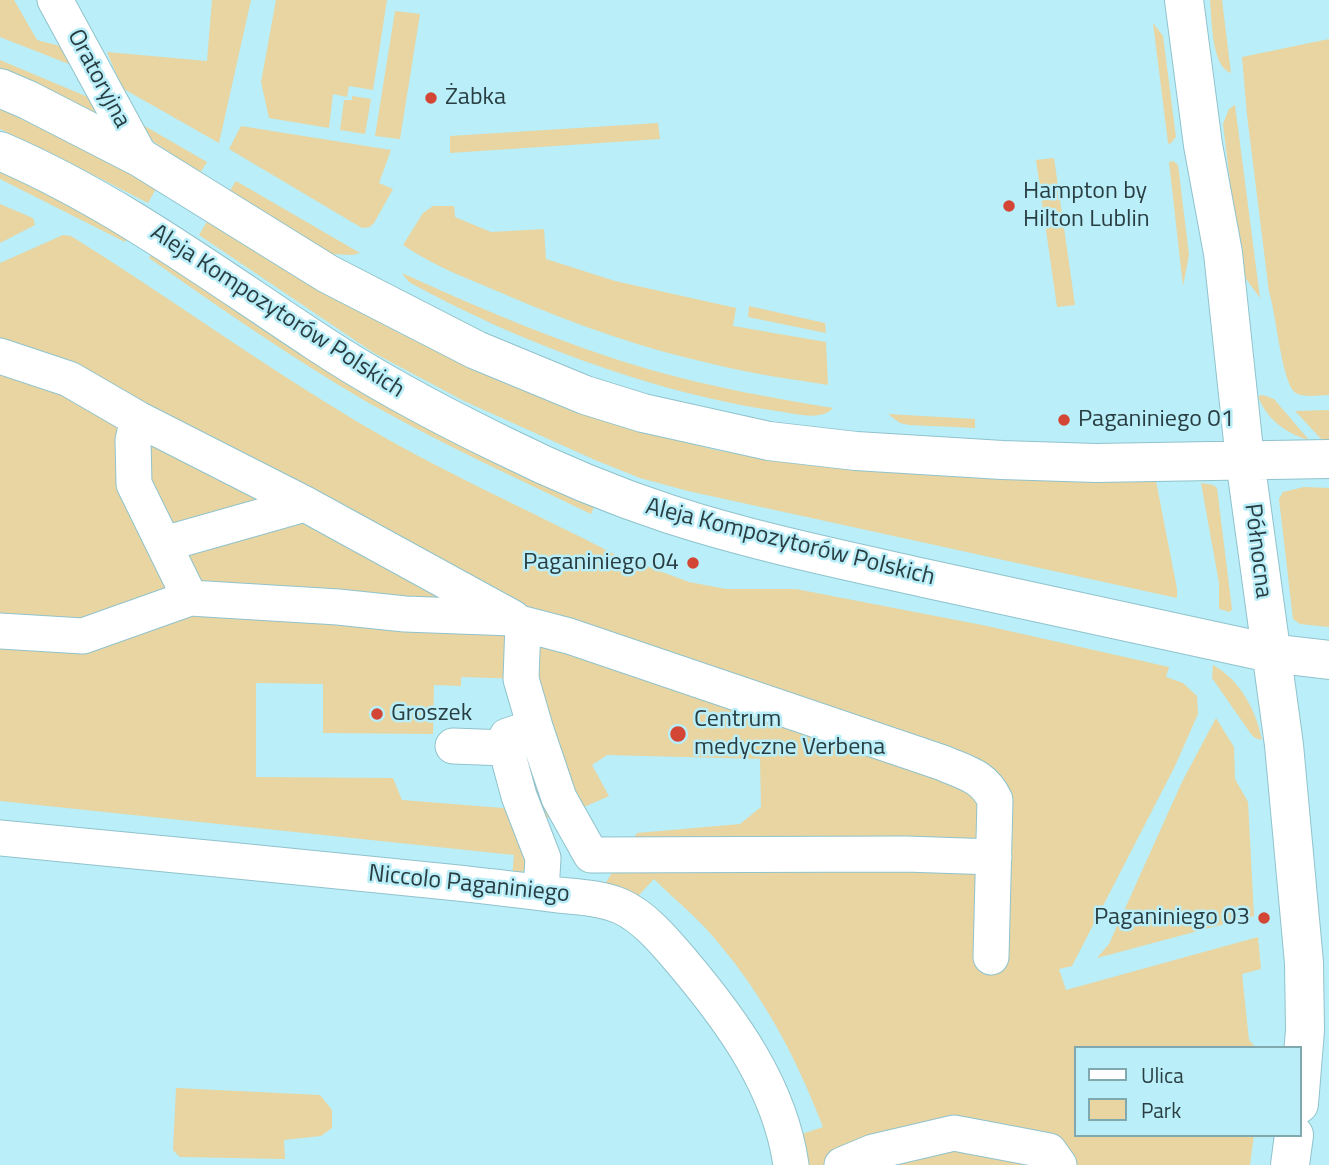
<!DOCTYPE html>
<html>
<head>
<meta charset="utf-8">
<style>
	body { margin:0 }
	#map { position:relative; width:1329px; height:1165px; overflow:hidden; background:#baeef8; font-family:"Titillium Web",sans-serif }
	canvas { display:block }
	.legend { position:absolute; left:1074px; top:1046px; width:228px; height:91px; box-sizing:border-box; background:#baeef8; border:2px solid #80a8af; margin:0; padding:9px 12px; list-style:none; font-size:21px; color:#293e42 }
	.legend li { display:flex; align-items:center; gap:14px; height:35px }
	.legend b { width:35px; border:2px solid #80a8af }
</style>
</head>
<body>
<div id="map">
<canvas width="1329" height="1165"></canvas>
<ul class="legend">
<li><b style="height:9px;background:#fff"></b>Ulica</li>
<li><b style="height:19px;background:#e8d5a1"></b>Park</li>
</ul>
</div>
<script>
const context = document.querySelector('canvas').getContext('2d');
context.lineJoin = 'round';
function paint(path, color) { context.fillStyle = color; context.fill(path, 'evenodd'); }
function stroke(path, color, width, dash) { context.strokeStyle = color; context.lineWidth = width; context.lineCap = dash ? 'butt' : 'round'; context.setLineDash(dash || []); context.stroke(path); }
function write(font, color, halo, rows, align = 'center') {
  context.font = font + ' "Titillium Web",sans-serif'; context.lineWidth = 5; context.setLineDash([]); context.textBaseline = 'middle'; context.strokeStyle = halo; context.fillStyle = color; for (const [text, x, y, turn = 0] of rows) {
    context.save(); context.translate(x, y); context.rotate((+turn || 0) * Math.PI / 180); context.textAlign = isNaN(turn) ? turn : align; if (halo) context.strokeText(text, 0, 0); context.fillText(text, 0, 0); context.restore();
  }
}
const green = new Path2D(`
	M 0,0 L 14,0 L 37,40 L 68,48 L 79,68 L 0,37 Z
	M 212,0 L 251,0 L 219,143 L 122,88 L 107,52 L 207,61 Z
	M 276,0 L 387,0 L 373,90 L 349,86 L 347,97 L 333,94 L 329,128 L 269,118 L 261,82 Z
	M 1210,0 L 1222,0 L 1231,73 C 1211,66 1212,20 1210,0 Z
	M 395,11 L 420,14 L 400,139 L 375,136 Z
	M 1153,23 L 1163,36 L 1176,137 L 1170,144 L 1168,143 Z
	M 1329,39 L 1329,395 C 1320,395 1304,398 1296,393 C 1282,385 1276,312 1269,292 L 1247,115 L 1242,57 Z
	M 0,60 L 95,100 L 100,116 L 0,71 Z
	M 352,96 L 371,99 L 365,134 L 340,130 L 344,100 L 352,100 Z
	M 1235,105 L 1260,298 L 1241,272 L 1223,124 L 1229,109 Z
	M 0,109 L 87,150 L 157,187 L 148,203 L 57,156 L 0,129 Z
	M 136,121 L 207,162 L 200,173 L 154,142 Z
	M 658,123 L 660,139 L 450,153 L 450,136 Z
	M 241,126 L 391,150 L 379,183 L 393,189 L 374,223 L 370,227 L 362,228 L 229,149 Z
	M 1054,158 L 1075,305 L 1057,307 L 1036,160 Z
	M 1173,161 L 1178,165 L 1189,255 L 1183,286 L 1169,162 Z
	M 0,166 L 131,232 L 125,242 L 0,179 Z
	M 236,181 L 360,253 L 352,255 L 331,254 L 229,192 Z
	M 0,204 L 33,218 L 35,225 L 0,243 Z
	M 433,206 L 454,206 L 455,217 L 491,232 L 544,229 L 546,259 L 615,281 L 736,308 L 733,326 L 826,342 L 828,385 C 791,379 753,374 717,365 C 644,349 573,324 504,294 C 469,279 435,267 403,245 L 423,213 Z
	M 208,220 L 327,293 L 399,333 L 496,377 L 660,435 L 715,450 L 771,459 L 945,475 L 1156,481 L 1177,589 L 1177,598 L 688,491 L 640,478 L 595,460 L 464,401 L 374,353 L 199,235 Z
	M 63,235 L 71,236 C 167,296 259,363 356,421 C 438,470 531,511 616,555 L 689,582 L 726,589 L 796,589 L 987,626 L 1169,667 L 1166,677 L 1183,683 L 1197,696 L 1198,714 L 1175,766 L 1072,966 L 1059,969 L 1066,990 L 1258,937 L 1261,969 L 1242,974 L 1249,1040 L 1256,1048 L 1075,1048 L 1075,1135 L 1254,1135 L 1250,1165 L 807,1165 L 808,1156 L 802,1134 L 823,1127 C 796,1057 765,998 716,940 C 698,918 674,899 654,879 L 638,896 L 605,884 L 637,833 L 740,824 L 761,807 L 760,759 L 607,755 L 592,765 L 609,796 L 568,814 L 531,821 L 506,748 L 534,727 L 521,679 L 461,677 L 461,686 L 434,685 L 433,734 L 323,733 L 323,684 L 256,683 L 256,777 L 393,778 L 402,800 L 515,809 L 528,852 L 525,870 L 512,877 L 514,855 L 0,801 L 0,263 Z
	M 154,250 L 594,507 L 591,514 C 516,478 440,443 367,402 C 292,358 220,308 149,258 Z
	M 402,273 C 483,310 565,345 651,370 C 711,387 772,398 833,408 C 820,422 794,413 777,411 C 657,394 515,341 409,282 Z
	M 749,306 L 825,323 L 826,333 L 748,317 Z
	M 1263,395 L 1274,399 L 1309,440 C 1287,434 1266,419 1258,396 Z
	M 1329,410 L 1329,440 L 1323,441 L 1295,411 Z
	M 888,414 L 975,419 L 975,428 L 909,425 L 900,423 Z
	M 1201,483 L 1213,485 L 1217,488 L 1232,609 L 1230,612 L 1219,609 L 1219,583 Z
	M 1304,487 L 1329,488 L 1329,627 L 1300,624 L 1293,619 L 1279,499 L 1283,492 Z
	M 1213,665 C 1240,680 1256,710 1262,740 L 1255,738 L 1251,734 L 1212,678 Z
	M 1216,718 L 1234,747 L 1235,779 L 1248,802 L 1254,916 L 1097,958 L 1109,944 L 1182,782 Z
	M 176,1088 L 320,1095 L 332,1110 L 332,1128 L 321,1136 L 284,1140 L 285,1159 L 180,1157 L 173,1150 Z`);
const street = new Path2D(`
	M 55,0 L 141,158
	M 0,356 L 69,379 L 138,419 L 305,504 L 513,618 L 405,614 L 338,607 L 190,598 L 83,636 L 0,631
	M 138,419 L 133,440 L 134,484 L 190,598
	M 164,544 L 305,504
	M 535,727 L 559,798 L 591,855 L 906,854 L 994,857
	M 453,746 L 506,748
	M 0,838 C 149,853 299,866 448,882 C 485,886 521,890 558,895 C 579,897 601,898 620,906 C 645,917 666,943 683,963 C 732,1021 780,1087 791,1165
	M 541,892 L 543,858 L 519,796 L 506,748 L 507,736 L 535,727 L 521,679 L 523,624 L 569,636 L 943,763 C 966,773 984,776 995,800 L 991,957
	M 842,1165 L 873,1152 L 954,1133 L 1049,1151 L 1059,1165`);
const secondary = new Path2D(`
	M 1184,0 L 1203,145 L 1223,253 L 1245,460 L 1284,745 L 1304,963 L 1305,1030 L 1299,1104
	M 0,88 L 28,100 L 141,158 L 328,274 L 476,350 L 585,395 L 643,413 L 769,441 L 856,451 L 1002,460 L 1096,463 L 1329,459
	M 0,151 C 114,200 212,273 314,340 C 374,380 438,414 502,445 C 556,472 611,495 669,514 C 752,541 839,559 924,578 C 1040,604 1155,629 1270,653 L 1329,660
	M 1290,1165 L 1294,1135`);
const markers = [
	[431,98,7,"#d34635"],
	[1009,206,7,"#d34635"],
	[1064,420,7,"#d34635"],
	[693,563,7,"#d34635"],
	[377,714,7,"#d34635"],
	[678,734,9,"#d34635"],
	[1264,918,7,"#d34635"]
];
const streetNames = [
	["Oratoryjna",98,79,62],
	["Aleja Kompozytorów Polskich",277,312,33],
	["Aleja Kompozytorów Polskich",790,543,14],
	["Północna",1257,551,83],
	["Niccolo Paganiniego",469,885,6]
];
const poiNames = [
	["Żabka",445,98],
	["Hampton by",1023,192],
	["Hilton Lublin",1023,220],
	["Paganiniego 01",1078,420],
	["Paganiniego 04",679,563,"right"],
	["Groszek",391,714],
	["Centrum",694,720],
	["medyczne Verbena",694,748],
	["Paganiniego 03",1250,918,"right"]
];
paint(green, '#e8d5a1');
stroke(street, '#90c3cc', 37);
stroke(secondary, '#90c3cc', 40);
stroke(street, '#fff', 35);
stroke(secondary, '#fff', 38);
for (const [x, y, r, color] of markers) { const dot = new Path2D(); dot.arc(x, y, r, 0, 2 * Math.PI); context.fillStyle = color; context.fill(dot); stroke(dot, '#baeef8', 2.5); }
write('24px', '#293e42', '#baeef8', streetNames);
write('24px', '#293e42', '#baeef8', poiNames, 'left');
</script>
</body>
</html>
